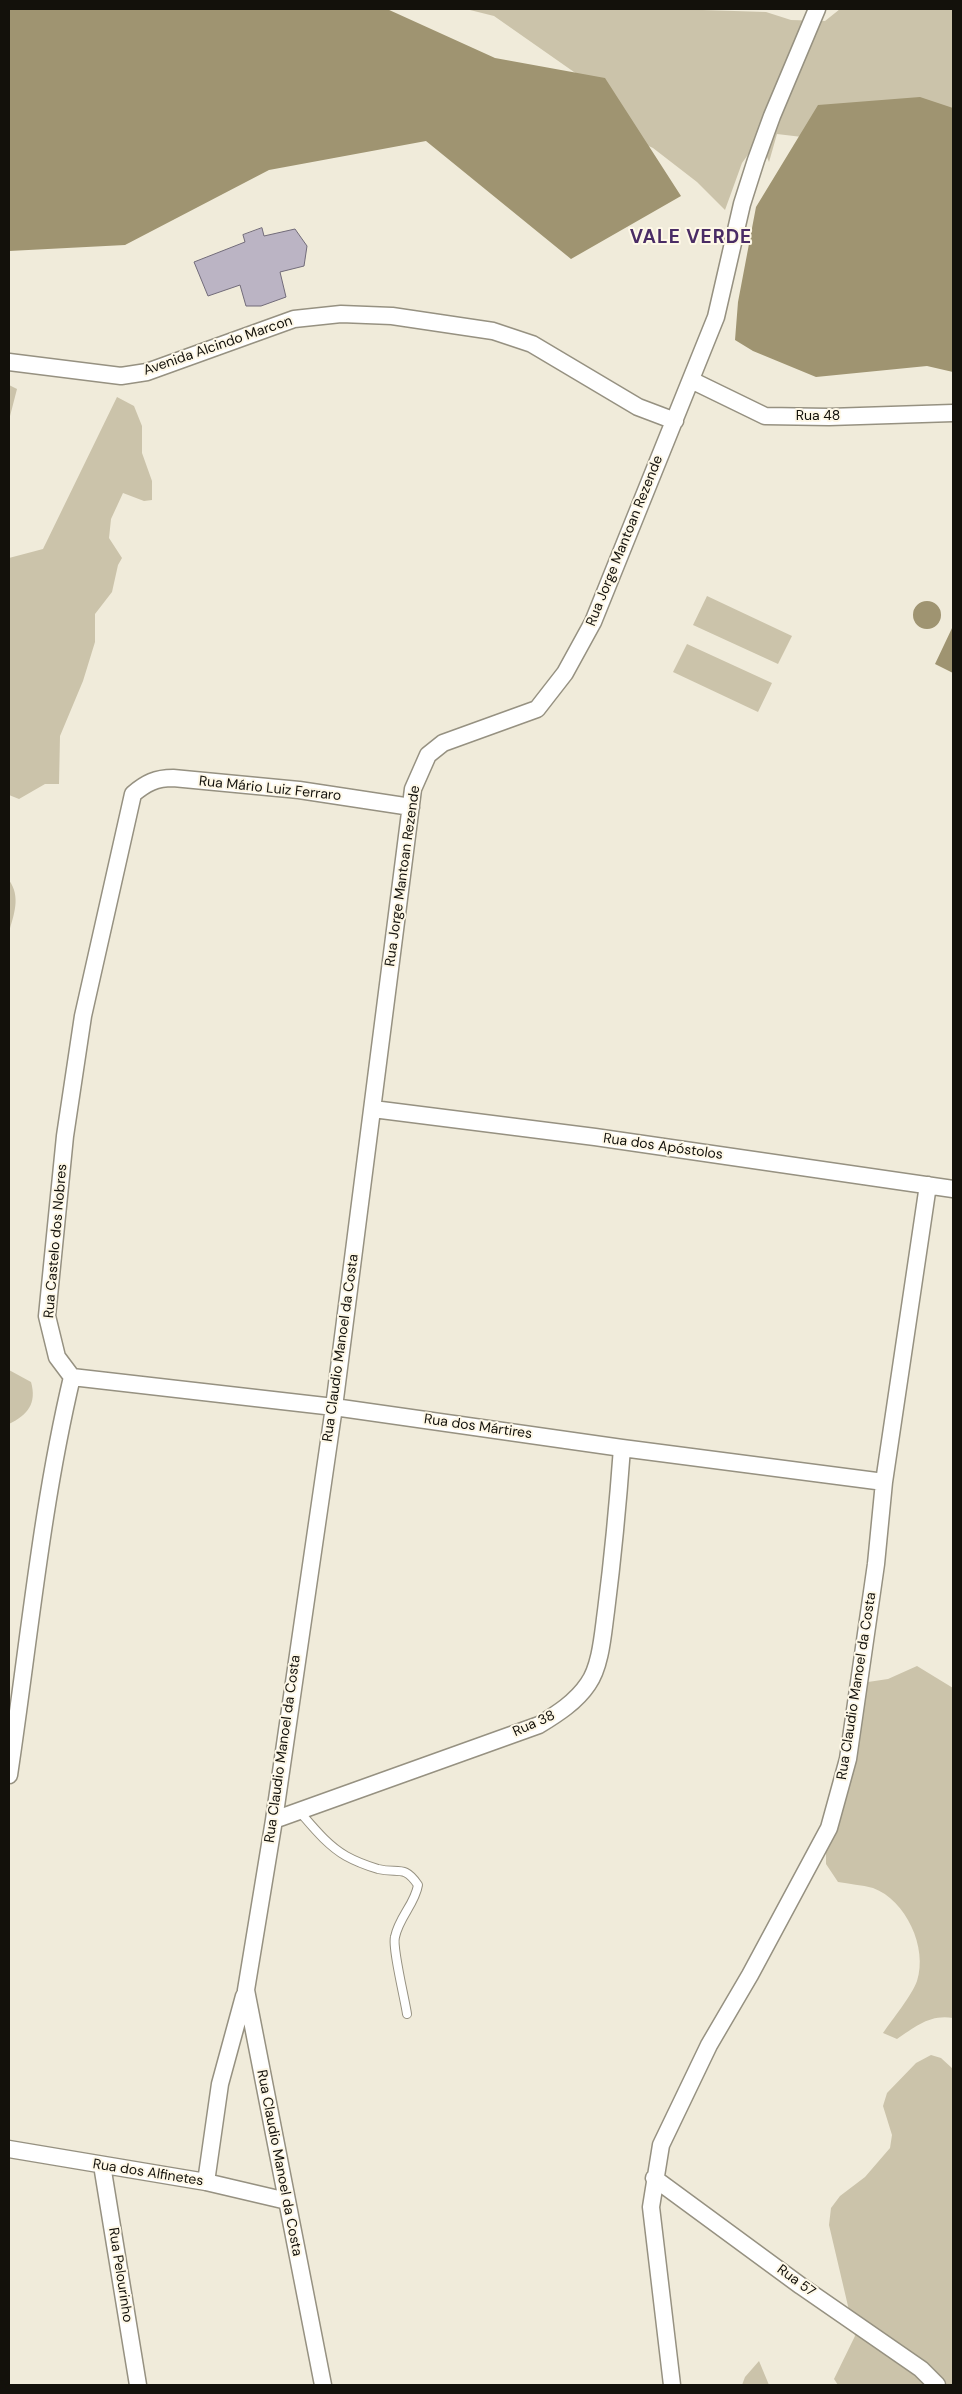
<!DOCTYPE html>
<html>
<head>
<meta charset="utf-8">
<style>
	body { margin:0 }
	#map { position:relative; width:962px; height:2394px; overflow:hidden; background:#f0ebda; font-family:"DM Sans",sans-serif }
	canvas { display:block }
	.frame { position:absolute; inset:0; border:10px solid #13110b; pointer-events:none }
</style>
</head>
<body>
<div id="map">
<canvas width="962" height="2394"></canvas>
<div class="frame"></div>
</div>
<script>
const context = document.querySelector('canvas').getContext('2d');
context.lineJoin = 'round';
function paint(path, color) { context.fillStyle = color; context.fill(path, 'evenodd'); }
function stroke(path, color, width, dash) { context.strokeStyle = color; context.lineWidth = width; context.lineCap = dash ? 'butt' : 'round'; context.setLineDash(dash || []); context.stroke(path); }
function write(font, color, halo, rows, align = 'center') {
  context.font = font + ' "DM Sans",sans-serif'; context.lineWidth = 4; context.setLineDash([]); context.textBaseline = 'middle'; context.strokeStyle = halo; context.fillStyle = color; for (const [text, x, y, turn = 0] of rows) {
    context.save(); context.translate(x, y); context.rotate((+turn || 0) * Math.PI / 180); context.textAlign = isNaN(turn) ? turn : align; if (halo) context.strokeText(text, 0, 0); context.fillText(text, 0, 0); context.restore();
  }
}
const green = new Path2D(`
	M 466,9 L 671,9 L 766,12 L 791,20 L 825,21 L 840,9 L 953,9 L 953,134 L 802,137 L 777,134 L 769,162 L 765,152 L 752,149 L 742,163 L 725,210 L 697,182 L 653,148 L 640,142 L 594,86 L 494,16 Z
	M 9,385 L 17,389 L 9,420 Z
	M 117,397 L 134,406 L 142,426 L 142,453 L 152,481 L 152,500 L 144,501 L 123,493 L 111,519 L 109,538 L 122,558 L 118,565 L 112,592 L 95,614 L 95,642 L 83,681 L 60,736 L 59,784 L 45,784 L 19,799 L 9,795 L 9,558 L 43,549 Z
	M 707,596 L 792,636 L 778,664 L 693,625 Z
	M 687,644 L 772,683 L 758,712 L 673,672 Z
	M 9,880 C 21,897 14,914 9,932 Z
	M 9,1370 L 31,1382 C 37,1403 28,1415 9,1424 Z
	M 917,1666 L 953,1688 L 953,2018 C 930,2014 915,2027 897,2039 L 883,2033 C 892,2020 912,1995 917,1981 C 928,1948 906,1900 873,1888 C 862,1885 849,1884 838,1882 L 826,1864 L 826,1831 L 859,1693 L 868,1682 L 888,1679 Z
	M 931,2055 L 941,2058 L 953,2069 L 953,2385 L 838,2385 L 834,2379 L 855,2336 L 829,2225 L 831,2208 L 840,2196 L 865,2177 L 890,2148 L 892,2135 L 883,2106 L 887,2093 L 916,2063 Z
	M 759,2361 L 769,2385 L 742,2385 L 745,2377 Z`);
const water = new Path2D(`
	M 9,9 L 387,9 L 495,58 L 605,78 L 681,196 L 571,259 L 426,141 L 269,170 L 125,245 L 9,251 Z
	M 920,97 L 953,108 L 953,372 L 927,366 L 816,377 L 753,351 L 735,340 L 738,302 L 756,207 L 818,105 Z
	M913 615a14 14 0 1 1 28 0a14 14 0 1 1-28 0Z
	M 953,626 L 953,673 L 935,664 Z`);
const building = new Path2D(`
	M 262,228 L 264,236 L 295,229 L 307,246 L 304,266 L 280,272 L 286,297 L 261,306 L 246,306 L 240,285 L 208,296 L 194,262 L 245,242 L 243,235 Z`);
const lane = new Path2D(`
	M 299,1811 C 313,1827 327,1845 346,1856 C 355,1861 368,1866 378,1869 C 398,1874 404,1864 418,1885 C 415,1904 399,1917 395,1937 C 392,1947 405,2000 407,2014`);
const street = new Path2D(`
	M 9,362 L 121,376 L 147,372 L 294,319 L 341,314 L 392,316 L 493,331 L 532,344 L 638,407 L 675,421
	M 691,380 L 765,416 L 829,417 L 953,413
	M 373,1109 L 595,1137 L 953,1189
	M 72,1377 L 334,1407 L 622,1448 L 884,1482
	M 9,1775 C 29,1642 41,1508 72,1377 L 57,1357 L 47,1316 L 65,1136 L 83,1016 L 133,794 C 146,783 156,778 173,778 L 299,790 L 411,807
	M 274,1820 L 539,1725 C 557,1714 576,1702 588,1684 C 601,1666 603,1632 606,1611 C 613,1556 618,1503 622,1448
	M 9,2149 L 206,2182 L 287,2201
	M 102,2165 L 138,2385
	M 654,2178 L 801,2286 L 921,2369 L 937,2385
	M 206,2182 L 220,2084 L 244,1996
	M 323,2385 L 246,1990 L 274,1820 L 334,1407 L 413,789 L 428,755 L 443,743 L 537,709 L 565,673 L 593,622 L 716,317 L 742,204 L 756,160 L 772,116 L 817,9
	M 672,2385 L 651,2207 L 661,2145 L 709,2045 L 750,1975 L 829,1828 L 848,1759 L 876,1564 L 884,1482 L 928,1185`);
const streetNames = [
	["Avenida Alcindo Marcon",218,346,-19],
	["Rua 48",818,416],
	["Rua Jorge Mantoan Rezende",625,541,-68],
	["Rua Mário Luiz Ferraro",270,789,6],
	["Rua Jorge Mantoan Rezende",403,876,-82],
	["Rua dos Apóstolos",663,1147,8],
	["Rua Castelo dos Nobres",56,1241,-85],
	["Rua Claudio Manoel da Costa",341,1348,-82],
	["Rua dos Mártires",478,1427,8],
	["Rua Claudio Manoel da Costa",857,1686,-81],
	["Rua 38",534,1724,-24],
	["Rua Claudio Manoel da Costa",283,1749,-82],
	["Rua Claudio Manoel da Costa",279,2163,79],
	["Rua dos Alfinetes",148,2173,9],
	["Rua Pelourinho",120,2275,81],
	["Rua 57",796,2281,36]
];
const districtNames = [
	["VALE VERDE",691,238]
];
paint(green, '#cbc3aa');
paint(water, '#9f9471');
paint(building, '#bbb4c4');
stroke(building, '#716b79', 1);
stroke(lane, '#969181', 10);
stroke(street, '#969181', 19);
stroke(lane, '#fff', 8);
stroke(street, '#fff', 16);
write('14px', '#13110b', '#fef8e7', streetNames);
context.letterSpacing = '1px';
write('bold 19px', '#4a2c65', '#fef8e7', districtNames);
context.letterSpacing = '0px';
</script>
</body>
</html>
